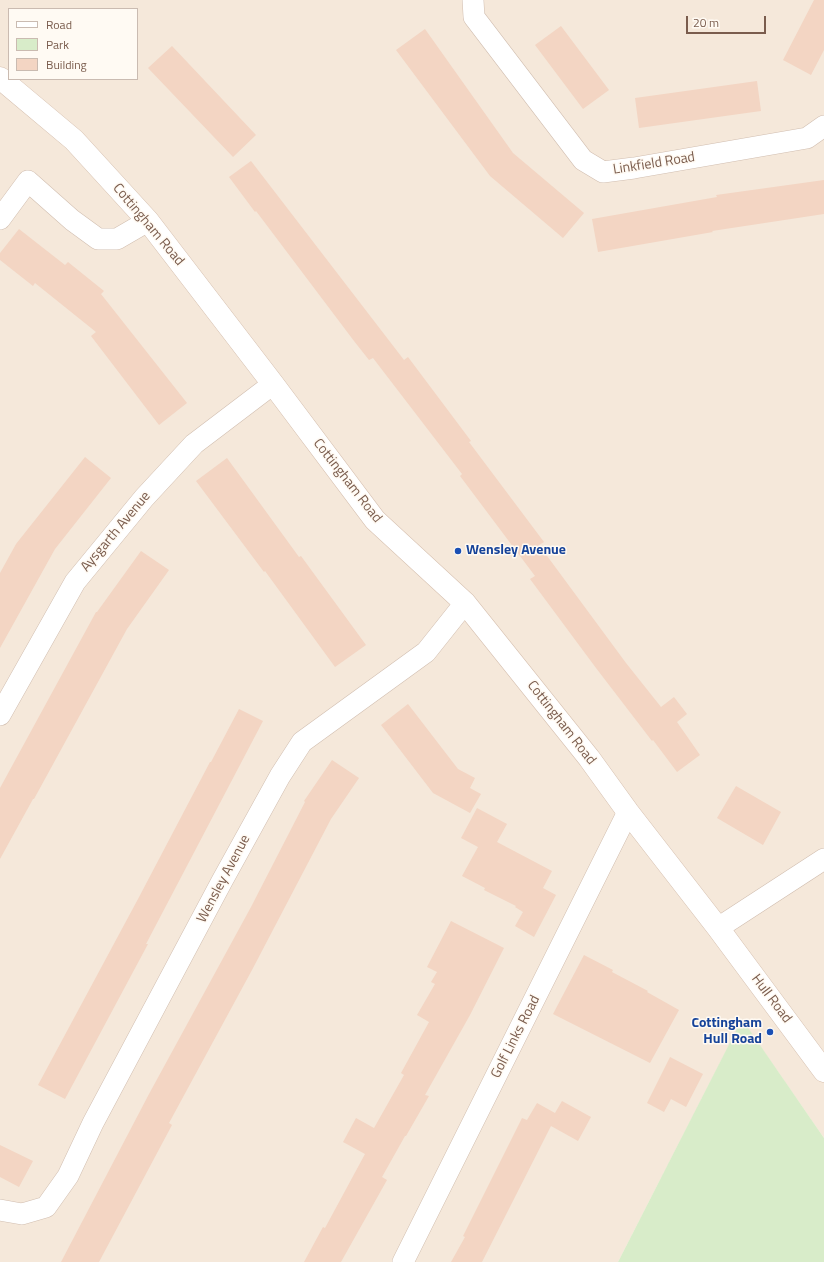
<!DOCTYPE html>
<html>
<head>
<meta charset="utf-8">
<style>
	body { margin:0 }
	#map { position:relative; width:824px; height:1262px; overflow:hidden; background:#fdf6ec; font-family:"Titillium Web",sans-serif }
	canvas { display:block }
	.legend { position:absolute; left:8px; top:8px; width:130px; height:72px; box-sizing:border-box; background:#fffaf3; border:1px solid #cabbb1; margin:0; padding:5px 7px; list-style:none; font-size:12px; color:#7a5c4d }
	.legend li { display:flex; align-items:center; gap:8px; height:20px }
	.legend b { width:20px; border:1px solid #cabbb1 }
	.scale { position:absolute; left:686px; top:16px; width:80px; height:18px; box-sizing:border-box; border:2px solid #7a5c4d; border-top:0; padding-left:5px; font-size:12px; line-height:14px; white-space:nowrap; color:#7a5c4d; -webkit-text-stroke:3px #fffaf3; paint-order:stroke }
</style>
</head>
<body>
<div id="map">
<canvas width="824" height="1262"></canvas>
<ul class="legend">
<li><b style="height:5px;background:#fff"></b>Road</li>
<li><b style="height:11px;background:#d8ecc9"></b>Park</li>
<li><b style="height:11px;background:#f3d5c3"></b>Building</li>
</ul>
<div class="scale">20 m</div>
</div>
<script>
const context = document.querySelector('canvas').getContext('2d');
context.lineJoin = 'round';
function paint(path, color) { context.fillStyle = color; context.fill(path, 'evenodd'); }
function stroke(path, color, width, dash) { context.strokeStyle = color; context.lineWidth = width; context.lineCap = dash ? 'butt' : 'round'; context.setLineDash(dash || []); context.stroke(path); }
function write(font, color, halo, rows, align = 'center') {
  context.font = font + ' "Titillium Web",sans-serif'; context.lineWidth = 3; context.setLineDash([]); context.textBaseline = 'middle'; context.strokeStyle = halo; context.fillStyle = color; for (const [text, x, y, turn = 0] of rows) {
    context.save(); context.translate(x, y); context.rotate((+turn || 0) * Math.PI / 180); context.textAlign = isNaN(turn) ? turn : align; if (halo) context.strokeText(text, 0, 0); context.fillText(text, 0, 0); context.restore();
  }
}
const residential = new Path2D(`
	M 0,0 L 824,0 L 824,1138 L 742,1020 L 618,1262 L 0,1262 ZM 9,9 L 137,9 L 137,79 L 9,79 Z`);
const green = new Path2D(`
	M 742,1019 L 824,1138 L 824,1262 L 618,1262 Z`);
const building = new Path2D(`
	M 814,0 L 824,0 L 824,50 L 811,75 L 783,60 Z
	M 561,26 L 609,90 L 583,109 L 535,45 Z
	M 425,29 L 513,153 L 584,213 L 563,238 L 490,176 L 396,50 Z
	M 172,46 L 256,135 L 233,157 L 148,68 Z
	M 757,81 L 761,111 L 639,128 L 635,98 Z
	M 251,161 L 404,360 L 408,357 L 471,441 L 469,442 L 544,542 L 539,545 L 626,663 L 661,707 L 674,697 L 687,714 L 677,722 L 700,755 L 677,772 L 653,740 L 652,741 L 596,668 L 530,579 L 535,576 L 460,476 L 462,474 L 373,358 L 369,360 L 354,341 L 256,211 L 255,212 L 229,177 Z
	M 824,180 L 824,214 L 712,231 L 713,232 L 598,252 L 592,219 L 717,197 L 716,195 Z
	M 19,229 L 65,265 L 68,262 L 104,291 L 101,294 L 187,403 L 159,425 L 91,336 L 96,332 L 35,283 L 33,286 L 0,260 L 0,253 Z
	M 85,457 L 111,478 L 55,549 L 0,648 L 0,573 L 16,544 Z
	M 227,458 L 299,557 L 301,556 L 366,645 L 335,667 L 265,571 L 264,572 L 196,481 Z
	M 141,551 L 169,570 L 127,629 L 34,799 L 33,799 L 0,859 L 0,788 L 96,612 L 97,612 Z
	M 408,704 L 458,769 L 475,778 L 470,788 L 481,794 L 470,813 L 433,793 L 381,725 Z
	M 239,709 L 263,721 L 146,944 L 148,944 L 65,1099 L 38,1085 L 138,899 L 210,762 L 211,762 Z
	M 332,760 L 359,778 L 331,819 L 252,970 L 169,1123 L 172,1125 L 99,1262 L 61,1262 L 149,1094 L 251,907 L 305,802 L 304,801 Z
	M 736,786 L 781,812 L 763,845 L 717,818 Z
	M 477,808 L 507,824 L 497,842 L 552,871 L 543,888 L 556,895 L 534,937 L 515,926 L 523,912 L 515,907 L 516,906 L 484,890 L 485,888 L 462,876 L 478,847 L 461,838 Z
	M 451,921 L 504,948 L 470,1015 L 425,1095 L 429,1096 L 406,1136 L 405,1136 L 382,1177 L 387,1180 L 341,1262 L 304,1262 L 323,1227 L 325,1228 L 365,1154 L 343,1142 L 356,1118 L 374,1128 L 404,1075 L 401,1073 L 429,1022 L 417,1015 L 435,984 L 431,982 L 437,972 L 427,967 Z
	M 584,955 L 613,970 L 612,972 L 648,991 L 647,992 L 679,1010 L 650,1063 L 553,1014 Z
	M 670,1057 L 703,1074 L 686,1107 L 671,1099 L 664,1112 L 647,1103 Z
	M 562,1101 L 591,1117 L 578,1141 L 551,1126 L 482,1262 L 451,1262 L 465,1237 L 463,1236 L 522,1118 L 527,1120 L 537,1103 L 555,1113 Z
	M 0,1145 L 33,1161 L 19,1187 L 0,1177 Z`);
const minor = new Path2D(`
	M 473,0 L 474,17 L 583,160 L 603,172 L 634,168 L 807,138 L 824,126
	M 0,219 L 28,181 L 72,220 L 98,239 L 117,239 L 148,221
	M 0,715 L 75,582 L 144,498 L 194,444 L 273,384
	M 718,928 L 824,859
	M 0,1210 L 22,1214 L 46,1207 L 68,1176 L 93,1123 L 222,881 L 280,776 L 302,742 L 426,652 L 465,603
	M 403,1262 L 628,812`);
const secondary = new Path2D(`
	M 0,78 L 74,140 L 148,221 L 273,384 L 375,520 L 465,603 L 589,758 L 628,812 L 718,928 L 824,1071`);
const markers = [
	[458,551,4,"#1a4fb4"],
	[770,1032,4,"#1a4fb4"]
];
const streetNames = [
	["Linkfield Road",654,164,-9],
	["Cottingham Road",148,225,50],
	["Cottingham Road",347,481,52],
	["Aysgarth Avenue",116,532,-50],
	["Cottingham Road",561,723,52],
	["Wensley Avenue",224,879,-62],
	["Hull Road",771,999,53],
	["Golf Links Road",516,1037,-63]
];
const transitNames = [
	["Wensley Avenue",466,551],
	["Cottingham",762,1024,"right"],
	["Hull Road",762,1040,"right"]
];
paint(residential, '#f5e8da');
paint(green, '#d8ecc9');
paint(building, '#f3d5c3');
stroke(minor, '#d1beb0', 22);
stroke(secondary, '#d6c0b0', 23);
stroke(minor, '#fff', 21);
stroke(secondary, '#fff', 22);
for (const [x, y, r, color] of markers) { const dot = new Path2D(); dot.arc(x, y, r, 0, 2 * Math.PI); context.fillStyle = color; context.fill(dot); stroke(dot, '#fffaf3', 1.5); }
write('14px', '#7a5c4d', '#fffaf3', streetNames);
write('bold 14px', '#164399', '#fffaf3', transitNames, 'left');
</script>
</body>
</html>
